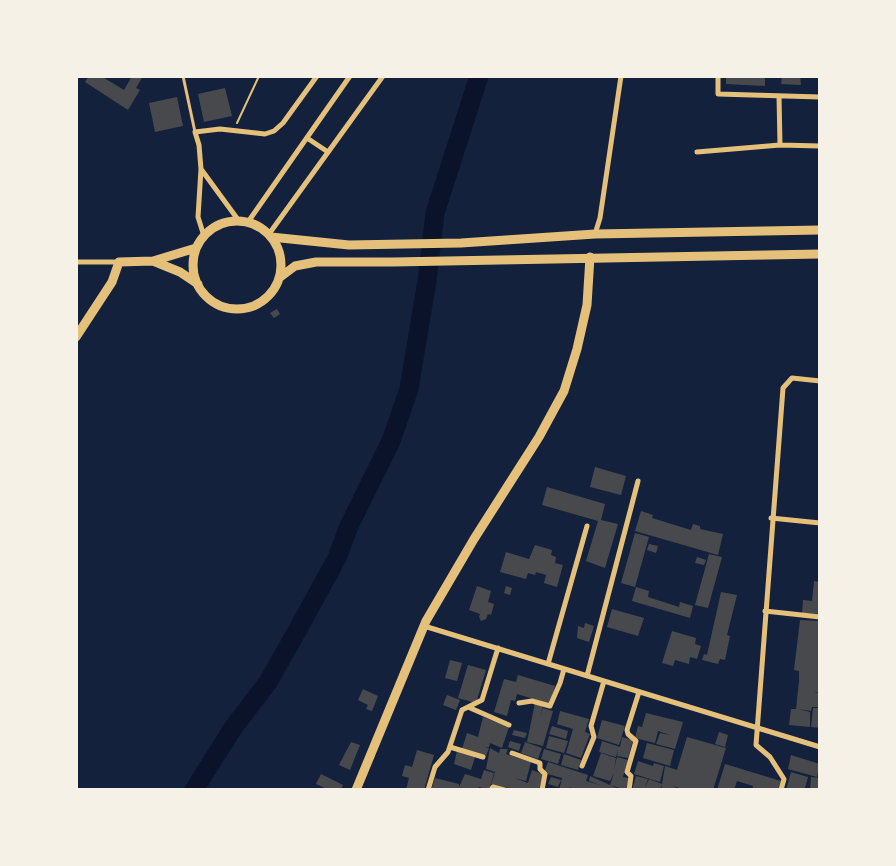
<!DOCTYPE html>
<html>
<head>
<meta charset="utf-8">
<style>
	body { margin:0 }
	#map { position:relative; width:896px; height:866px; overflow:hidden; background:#14213d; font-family:"Fira Sans",sans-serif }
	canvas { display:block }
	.frame { position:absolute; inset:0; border:78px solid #f6f1e7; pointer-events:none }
</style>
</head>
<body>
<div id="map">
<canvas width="896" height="866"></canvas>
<div class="frame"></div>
</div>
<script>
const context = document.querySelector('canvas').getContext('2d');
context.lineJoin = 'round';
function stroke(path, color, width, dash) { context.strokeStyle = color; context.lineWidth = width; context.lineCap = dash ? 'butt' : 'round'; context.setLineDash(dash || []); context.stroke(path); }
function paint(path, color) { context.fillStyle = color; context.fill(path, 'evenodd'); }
const river = new Path2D(`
	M 194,790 L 233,728 L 268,682 L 297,631 L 337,558 L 349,526 L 391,441 L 409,389 L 427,281 L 435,213 L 479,76`);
const building = new Path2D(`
	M 89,76 L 101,76 L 124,90 L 132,76 L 143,76 L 136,88 L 140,90 L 128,110 L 85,82 Z
	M 726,76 L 765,76 L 765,86 L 726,84 Z
	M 782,76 L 800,76 L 801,85 L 781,84 Z
	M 225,88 L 232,116 L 204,122 L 198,94 Z
	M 177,97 L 183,126 L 155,132 L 149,103 Z
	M 277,309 L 280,314 L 274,318 L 270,313 Z
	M 595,467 L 626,476 L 621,495 L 590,487 Z
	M 547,487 L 605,504 L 601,520 L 618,524 L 605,568 L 586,561 L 598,521 L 542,505 Z
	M 641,511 L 653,515 L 652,518 L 691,530 L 693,524 L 700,526 L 700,529 L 723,534 L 718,555 L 635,531 Z
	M 635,533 L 649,537 L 635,587 L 621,583 Z
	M 649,544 L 658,546 L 656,553 L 647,550 Z
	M 535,545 L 552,550 L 551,555 L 556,557 L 555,563 L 563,565 L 557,587 L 544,583 L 546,575 L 536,572 L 535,575 L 528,573 L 526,579 L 500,572 L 506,552 L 529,559 Z
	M 709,554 L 722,557 L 708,608 L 695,605 Z
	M 697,557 L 706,560 L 704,565 L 695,563 Z
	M 814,581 L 820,582 L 820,614 L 802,613 L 803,600 L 812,601 Z
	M 477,586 L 491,591 L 488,602 L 494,604 L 491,615 L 488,614 L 486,619 L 481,621 L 479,617 L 480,614 L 469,610 Z
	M 506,586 L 512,588 L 510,595 L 504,593 Z
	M 636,587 L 649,591 L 648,597 L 679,607 L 680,602 L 693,606 L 690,618 L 632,601 Z
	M 721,592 L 737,595 L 727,635 L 730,636 L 725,660 L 720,659 L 718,664 L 702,660 L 704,654 L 707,655 Z
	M 612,609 L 644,618 L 638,636 L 607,627 Z
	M 800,620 L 820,621 L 820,692 L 814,693 L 820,693 L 820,707 L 812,707 L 811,711 L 798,709 L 810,712 L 810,727 L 789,725 L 791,709 L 796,709 L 799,681 L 799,671 L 794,670 Z
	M 585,623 L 594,626 L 589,642 L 577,638 L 578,626 L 584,628 Z
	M 672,631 L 696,638 L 695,644 L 701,646 L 697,659 L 690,657 L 689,664 L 675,660 L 673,666 L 662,663 Z
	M 450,660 L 462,663 L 457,681 L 445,678 Z
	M 468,665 L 486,670 L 476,703 L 458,698 Z
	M 518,675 L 555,686 L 550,704 L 517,694 L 515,701 L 511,700 L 507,716 L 494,712 L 504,679 L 516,682 Z
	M 363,689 L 378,696 L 372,711 L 366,709 L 368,705 L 358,700 Z
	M 447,695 L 460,700 L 456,710 L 443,705 Z
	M 535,703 L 543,706 L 540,717 L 543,708 L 553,711 L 543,746 L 527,742 Z
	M 813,708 L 820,708 L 820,728 L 811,727 Z
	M 560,711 L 589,719 L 585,732 L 590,734 L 581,758 L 566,753 L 573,729 L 557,724 Z
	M 646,713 L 683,722 L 675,749 L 656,744 L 660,733 L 670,735 L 658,731 L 655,743 L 635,738 L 638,726 L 642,727 Z
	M 483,717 L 509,727 L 502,748 L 490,743 L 489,747 L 485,747 L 489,748 L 486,756 L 462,749 L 467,733 L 478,737 Z
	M 602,720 L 625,726 L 619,745 L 597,738 Z
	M 552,726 L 568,731 L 566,739 L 549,734 Z
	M 514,730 L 527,733 L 525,738 L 512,735 Z
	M 719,732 L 728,735 L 725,747 L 715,744 Z
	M 549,736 L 568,741 L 564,753 L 546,748 Z
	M 622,737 L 633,740 L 628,758 L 617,756 L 618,750 L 616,757 L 599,752 L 602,741 L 620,747 Z
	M 687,737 L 726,748 L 713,790 L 685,790 L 673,786 L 680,790 L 661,790 L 665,766 L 677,770 Z
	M 510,741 L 521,744 L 519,751 L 508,747 Z
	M 351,742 L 360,745 L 350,770 L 339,765 Z
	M 525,742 L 542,748 L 538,759 L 521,753 Z
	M 647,743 L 674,750 L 670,766 L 643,758 Z
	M 490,748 L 499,753 L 500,749 L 508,749 L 506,754 L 531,762 L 526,781 L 514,778 L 528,783 L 532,770 L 543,774 L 539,790 L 511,790 L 491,784 L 495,772 L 486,769 Z
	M 544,749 L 561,754 L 558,764 L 541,759 Z
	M 417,750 L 434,755 L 424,790 L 406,790 L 409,778 L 402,776 L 405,765 L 412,767 Z
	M 457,751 L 475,757 L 471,770 L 454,764 Z
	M 601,753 L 616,758 L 614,770 L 617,757 L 628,760 L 623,777 L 629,778 L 626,790 L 610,785 L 614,773 L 610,781 L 593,776 Z
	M 564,754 L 581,760 L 578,770 L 561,765 Z
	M 791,755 L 810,761 L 806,774 L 788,769 Z
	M 638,761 L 653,766 L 654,763 L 664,766 L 660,782 L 634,774 Z
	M 810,761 L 820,764 L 817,777 L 806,774 Z
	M 548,762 L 588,775 L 586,781 L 600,785 L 589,781 L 590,776 L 621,790 L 577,790 L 569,787 L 573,790 L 559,790 L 562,778 L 544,773 Z
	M 725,764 L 781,781 L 778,790 L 752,790 L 753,786 L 737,781 L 734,790 L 717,790 Z
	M 484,770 L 494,773 L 489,790 L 479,787 L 478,790 L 465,790 L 459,787 L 465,774 L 481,779 Z
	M 791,772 L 808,777 L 805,788 L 786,790 Z
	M 321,774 L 343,785 L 341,790 L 329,790 L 316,784 Z
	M 636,776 L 648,779 L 645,788 L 649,779 L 662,784 L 660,790 L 632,790 Z
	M 551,777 L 561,780 L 558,787 L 548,784 Z
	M 811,777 L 820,778 L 820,790 L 810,790 Z
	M 435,778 L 459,784 L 459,787 L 464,790 L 431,790 Z`);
const path = new Path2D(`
	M 237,123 L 259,76`);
const service = new Path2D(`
	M 183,76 L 195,132`);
const minor = new Path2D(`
	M 718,76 L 718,94 L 820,97
	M 779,96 L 780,145
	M 307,138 L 328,152
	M 697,152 L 780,145 L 820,146
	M 201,169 L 239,221
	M 248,222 L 350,76
	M 269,234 L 383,76
	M 595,234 L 600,218 L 621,76
	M 204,236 L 198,217 L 201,169 L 199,145 L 195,132 L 220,129 L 265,134 L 274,131 L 283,123 L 317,76
	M 76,262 L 119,262
	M 771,518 L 820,523
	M 765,611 L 820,617
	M 424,626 L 820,747
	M 548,664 L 587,526
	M 587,676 L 638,481
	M 519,703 L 532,701 L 550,706 L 560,683 L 564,669
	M 468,707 L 509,725
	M 450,747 L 483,757
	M 512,753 L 540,763 L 540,769 L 545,774 L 542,790
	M 582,766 L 594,737 L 591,726 L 604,681
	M 428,790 L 435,767 L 448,752 L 462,710 L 482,700 L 498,648
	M 491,790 L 493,787 L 504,790
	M 629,790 L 631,776 L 627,772 L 636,741 L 628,734 L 627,730 L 639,692
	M 781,790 L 784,779 L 770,757 L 756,745 L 783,388 L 792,378 L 820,381`);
const tertiary = new Path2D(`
	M193 265a44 44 0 1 1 88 0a44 44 0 1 1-88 0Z
	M 271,237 L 349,245 L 461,243 L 595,234 L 820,230
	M 153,261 L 180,272 L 198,284
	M 279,278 L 295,266 L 316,262 L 393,262 L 820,254
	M 76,337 L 112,282 L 119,262 L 153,261 L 196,248
	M 356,790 L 426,621 L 474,539 L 539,437 L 564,391 L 577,349 L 587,305 L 590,257`);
stroke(river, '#0b132b', 19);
paint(building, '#48494c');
stroke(path, '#e5c07b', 2);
stroke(service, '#e5c07b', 3);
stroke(minor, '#e5c07b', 5);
stroke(tertiary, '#e5c07b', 9);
</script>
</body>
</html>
